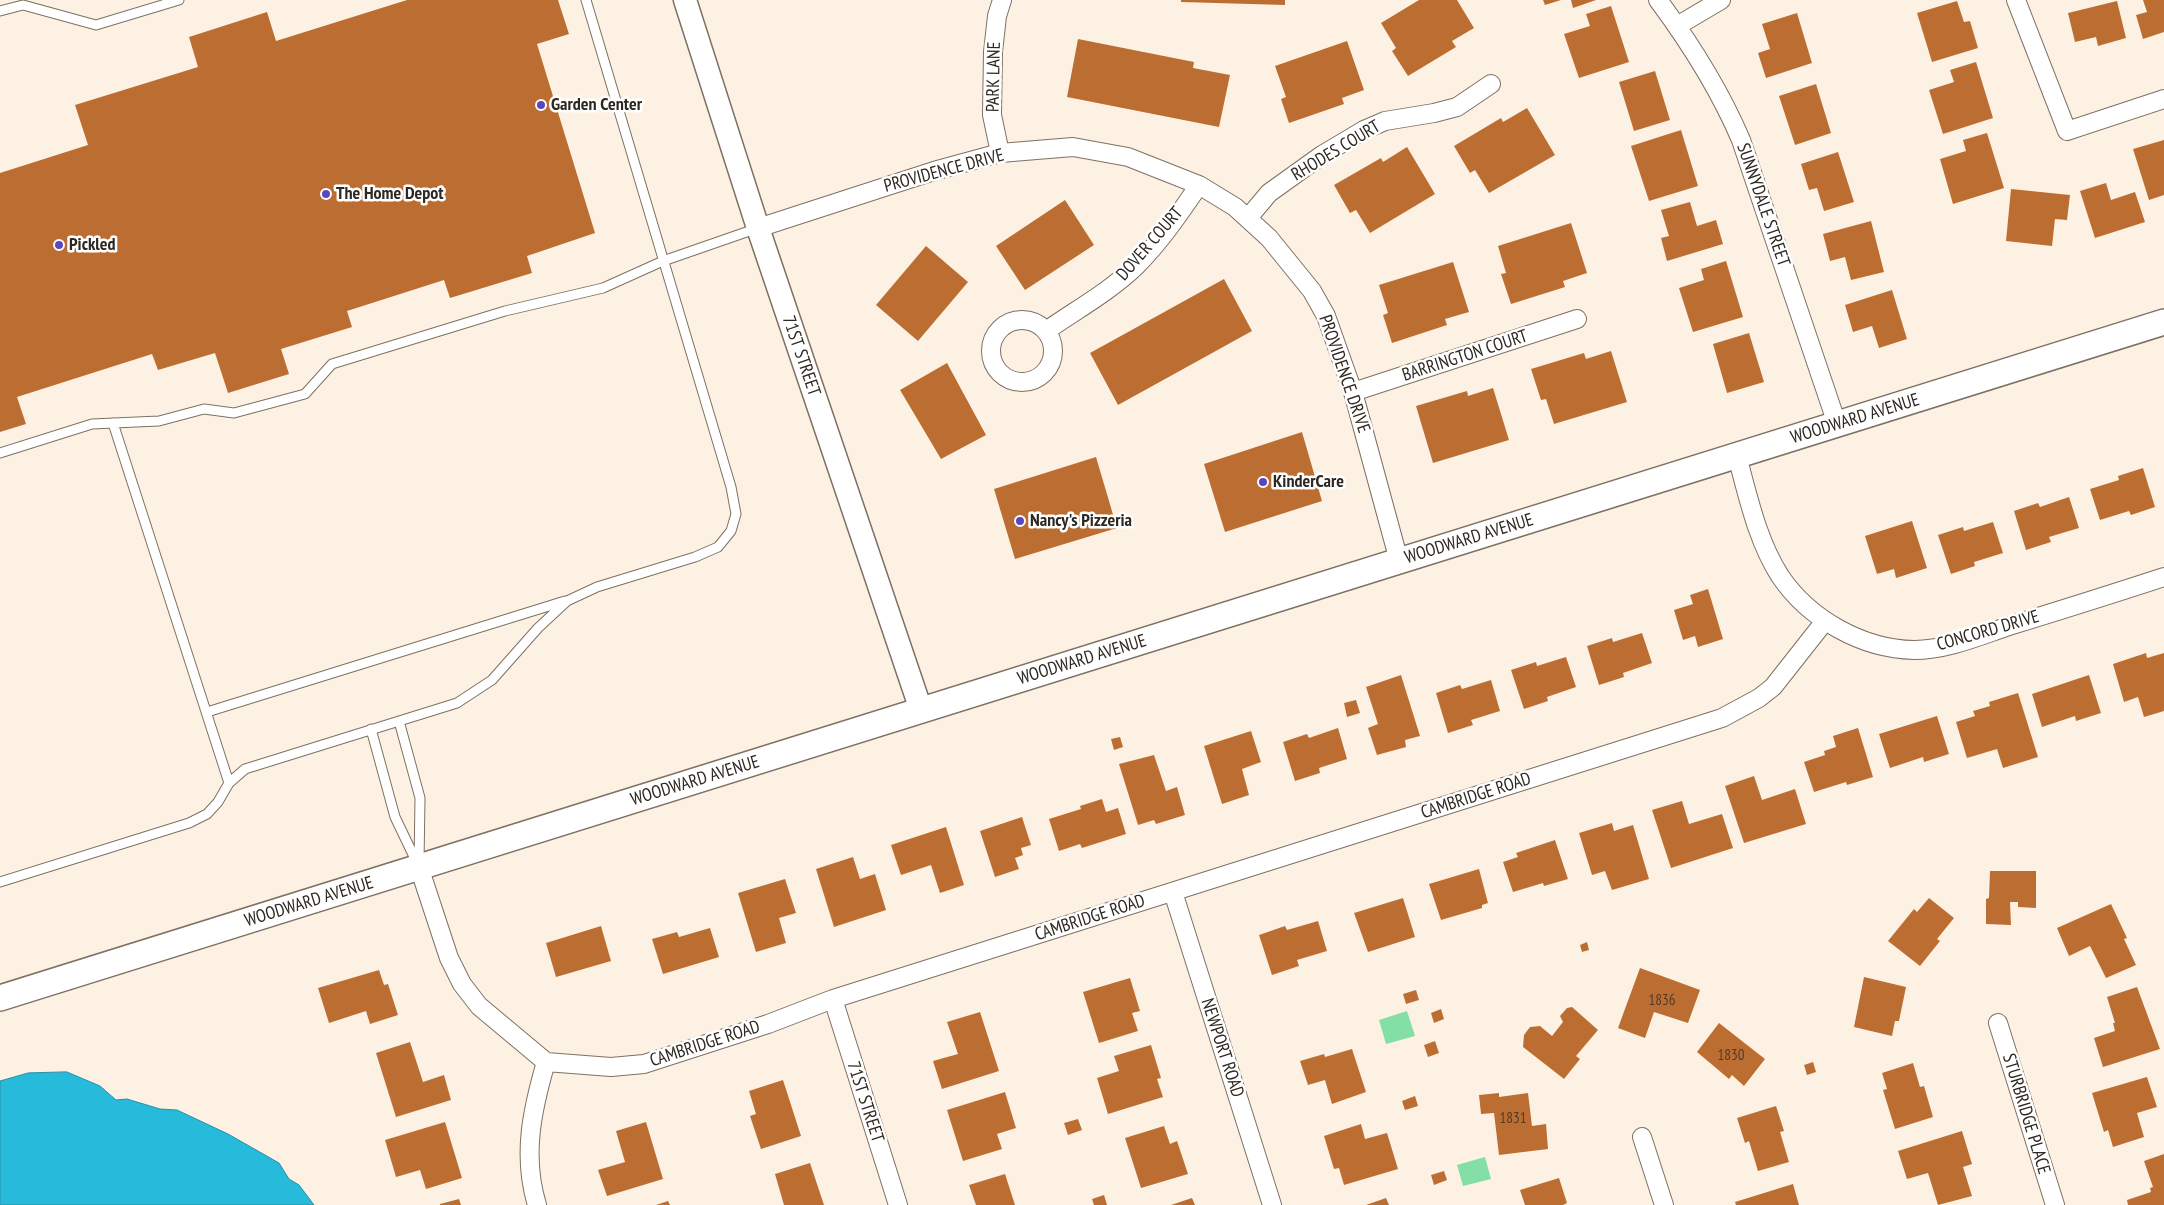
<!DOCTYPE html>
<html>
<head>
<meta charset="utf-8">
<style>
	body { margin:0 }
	canvas { display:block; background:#fdf1e4 }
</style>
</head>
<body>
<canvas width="2164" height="1205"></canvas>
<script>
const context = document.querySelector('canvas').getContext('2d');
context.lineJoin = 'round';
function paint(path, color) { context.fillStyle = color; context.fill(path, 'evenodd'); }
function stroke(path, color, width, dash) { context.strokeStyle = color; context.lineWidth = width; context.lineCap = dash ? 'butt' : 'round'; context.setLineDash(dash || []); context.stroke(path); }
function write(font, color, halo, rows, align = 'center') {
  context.font = font + ' "PT Sans Narrow",sans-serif'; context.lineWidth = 5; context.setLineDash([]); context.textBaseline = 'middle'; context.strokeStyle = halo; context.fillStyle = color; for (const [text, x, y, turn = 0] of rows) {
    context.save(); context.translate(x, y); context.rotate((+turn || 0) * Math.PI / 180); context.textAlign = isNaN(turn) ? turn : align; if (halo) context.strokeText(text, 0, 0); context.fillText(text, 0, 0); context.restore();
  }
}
const green = new Path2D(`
	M 1407,1011 L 1415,1036 L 1386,1044 L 1379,1020 Z
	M 1485,1157 L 1491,1179 L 1463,1186 L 1457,1165 Z`);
const water = new Path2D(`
	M 67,1072 L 100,1086 L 116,1100 L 127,1099 L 160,1109 L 177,1110 L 228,1134 L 279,1163 L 289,1179 L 299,1185 L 314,1205 L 0,1205 L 0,1081 L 28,1073 Z`);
const building = new Path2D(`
	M 407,0 L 558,0 L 569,34 L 537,44 L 595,233 L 527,256 L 532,273 L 450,298 L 444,280 L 347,311 L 352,327 L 281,349 L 289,374 L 228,393 L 215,353 L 158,370 L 152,354 L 17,397 L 26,424 L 0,432 L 0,173 L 88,145 L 75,105 L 198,67 L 189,37 L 267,12 L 276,41 Z
	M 1181,0 L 1285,0 L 1285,5 L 1181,2 Z
	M 1419,0 L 1457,0 L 1474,28 L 1452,41 L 1456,47 L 1408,76 L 1392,51 L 1396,48 L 1381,23 Z
	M 1543,0 L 1561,0 L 1545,5 Z
	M 1571,0 L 1596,0 L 1573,8 Z
	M 2143,0 L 2164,0 L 2164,32 L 2143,39 L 2136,15 L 2147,12 Z
	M 1957,1 L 1964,22 L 1970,21 L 1978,48 L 1932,62 L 1917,13 Z
	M 2117,1 L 2126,38 L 2098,46 L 2096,37 L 2075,42 L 2068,13 Z
	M 1611,6 L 1629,62 L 1579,78 L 1564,34 L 1590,26 L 1586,14 Z
	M 1797,13 L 1812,63 L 1766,78 L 1758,53 L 1770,49 L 1762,24 Z
	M 1078,39 L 1194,62 L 1193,68 L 1230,75 L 1219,127 L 1067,97 Z
	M 1347,41 L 1364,90 L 1342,98 L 1344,104 L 1289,123 L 1281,99 L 1286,97 L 1275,66 Z
	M 1976,62 L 1993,118 L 1943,134 L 1929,90 L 1954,82 L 1950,70 Z
	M 1655,71 L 1670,120 L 1634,131 L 1619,82 Z
	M 1816,84 L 1831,133 L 1795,145 L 1779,96 Z
	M 1527,108 L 1555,155 L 1489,193 L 1475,170 L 1470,173 L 1454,146 L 1501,118 L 1503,122 Z
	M 1681,130 L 1698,186 L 1649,201 L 1631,146 Z
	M 1987,133 L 2004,188 L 1953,204 L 1940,159 L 1966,151 L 1963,140 Z
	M 2164,140 L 2164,195 L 2149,200 L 2133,149 Z
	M 1407,147 L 1435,194 L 1370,233 L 1356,210 L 1350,213 L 1334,185 L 1381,158 L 1383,162 Z
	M 1838,152 L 1854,202 L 1824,211 L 1817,188 L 1809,190 L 1801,164 Z
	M 2106,183 L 2111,200 L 2135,192 L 2145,222 L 2095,238 L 2080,191 Z
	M 2011,189 L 2070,195 L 2067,220 L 2055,219 L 2052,246 L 2006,241 Z
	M 1065,200 L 1094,245 L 1025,290 L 996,246 Z
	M 1690,202 L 1697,226 L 1716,220 L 1723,244 L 1667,261 L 1661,238 L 1669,236 L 1661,210 Z
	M 1871,221 L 1884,272 L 1851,280 L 1845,257 L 1830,261 L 1823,234 Z
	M 1571,223 L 1587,273 L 1563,281 L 1565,287 L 1511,304 L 1501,274 L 1506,273 L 1498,246 Z
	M 926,246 L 968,282 L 918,341 L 876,305 Z
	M 1726,261 L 1743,317 L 1693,332 L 1679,288 L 1704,280 L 1701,269 Z
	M 1453,262 L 1469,312 L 1445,319 L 1447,325 L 1392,343 L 1383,315 L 1388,313 L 1379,285 Z
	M 1224,279 L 1252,331 L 1118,405 L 1090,353 Z
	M 1892,290 L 1907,339 L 1879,348 L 1872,326 L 1853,332 L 1845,305 Z
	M 1749,333 L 1764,382 L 1727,393 L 1713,344 Z
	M 1611,351 L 1627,402 L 1554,424 L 1546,399 L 1541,400 L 1531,369 L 1584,353 L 1586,359 Z
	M 947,363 L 986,435 L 941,459 L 900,390 Z
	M 1493,388 L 1509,440 L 1433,463 L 1416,406 L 1467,391 L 1468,396 Z
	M 1302,432 L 1322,501 L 1225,532 L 1204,464 Z
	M 1096,457 L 1117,528 L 1015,559 L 994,489 Z
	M 2143,468 L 2155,507 L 2131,515 L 2129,511 L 2100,520 L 2090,489 L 2119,480 L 2118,476 Z
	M 2069,497 L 2079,528 L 2049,537 L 2051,542 L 2026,550 L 2014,511 L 2038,503 L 2040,507 Z
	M 1912,521 L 1927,568 L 1896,578 L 1894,569 L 1877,574 L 1865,536 Z
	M 1993,522 L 2003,553 L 1974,562 L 1975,566 L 1951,574 L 1938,535 L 1963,527 L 1964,531 Z
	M 1708,589 L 1723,639 L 1698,647 L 1695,636 L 1683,640 L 1674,610 L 1693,604 L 1690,595 Z
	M 1642,633 L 1652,663 L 1623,673 L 1624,677 L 1599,685 L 1587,646 L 1612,638 L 1613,642 Z
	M 2146,653 L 2147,658 L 2164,653 L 2164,711 L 2144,717 L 2138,697 L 2124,702 L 2113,664 Z
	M 1566,657 L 1576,687 L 1547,697 L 1548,701 L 1524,709 L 1511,670 L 1536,662 L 1537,666 Z
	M 1401,675 L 1420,736 L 1405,740 L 1406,747 L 1377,755 L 1368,728 L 1378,724 L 1366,687 Z
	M 2089,675 L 2101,713 L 2076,721 L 2075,716 L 2042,727 L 2032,694 Z
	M 1491,680 L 1500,711 L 1471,720 L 1473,725 L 1448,733 L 1436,693 L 1460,685 L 1462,689 Z
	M 2018,693 L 2038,757 L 2003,768 L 1997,749 L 1967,758 L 1956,722 L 1975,716 L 1973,711 L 1990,706 L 1989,702 Z
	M 1356,700 L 1360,713 L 1347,717 L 1344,703 Z
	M 1937,716 L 1949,754 L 1924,762 L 1923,757 L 1890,768 L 1879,734 Z
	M 1338,728 L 1347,759 L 1319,768 L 1320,773 L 1295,781 L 1283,742 L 1307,734 L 1309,738 Z
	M 1858,728 L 1873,777 L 1847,785 L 1846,782 L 1814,792 L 1804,762 L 1825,755 L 1824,751 L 1836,747 L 1833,736 Z
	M 1251,731 L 1261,762 L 1242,769 L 1249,795 L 1222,804 L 1204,746 Z
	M 1120,737 L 1123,747 L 1114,750 L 1111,739 Z
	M 1154,755 L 1166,791 L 1177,787 L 1185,815 L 1156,824 L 1154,820 L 1138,825 L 1119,764 Z
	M 1754,776 L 1762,800 L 1795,789 L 1806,824 L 1744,843 L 1725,786 Z
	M 1102,799 L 1106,812 L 1118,808 L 1126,834 L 1082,848 L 1080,844 L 1059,851 L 1049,819 L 1081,809 L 1080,806 Z
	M 1682,801 L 1689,824 L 1722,814 L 1733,848 L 1671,868 L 1652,810 Z
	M 1022,817 L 1031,845 L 1021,848 L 1023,855 L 1015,858 L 1019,869 L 995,877 L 980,831 Z
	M 1612,823 L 1614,831 L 1633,825 L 1649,879 L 1612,890 L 1605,871 L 1592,875 L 1579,833 Z
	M 946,827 L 964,885 L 940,893 L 931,865 L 901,875 L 891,845 Z
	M 1555,840 L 1568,879 L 1544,886 L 1543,883 L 1513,892 L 1503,862 L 1518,857 L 1516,853 Z
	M 853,857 L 860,879 L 875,874 L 886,910 L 834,927 L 816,869 Z
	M 1479,869 L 1488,903 L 1482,905 L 1482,908 L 1441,920 L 1429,884 Z
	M 1990,871 L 2036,871 L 2036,908 L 2018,907 L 2018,902 L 2010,902 L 2011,925 L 1986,924 L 1986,899 L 1989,898 Z
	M 785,879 L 796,913 L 779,918 L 786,943 L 756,952 L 738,893 Z
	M 1403,898 L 1415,937 L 1368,952 L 1354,913 Z
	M 1929,898 L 1954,918 L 1937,939 L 1940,941 L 1920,966 L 1888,941 L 1914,909 L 1917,912 Z
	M 2111,904 L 2127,938 L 2124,939 L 2136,965 L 2106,978 L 2090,946 L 2069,956 L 2057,928 Z
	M 1318,921 L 1327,951 L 1297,960 L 1299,966 L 1272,975 L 1259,935 L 1285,926 L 1287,930 Z
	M 601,926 L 611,961 L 556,977 L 546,943 Z
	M 710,928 L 719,957 L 663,974 L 652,939 L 677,932 L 679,937 Z
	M 1587,942 L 1589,950 L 1582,952 L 1580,945 Z
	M 1640,968 L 1700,990 L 1688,1023 L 1654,1012 L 1645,1038 L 1618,1028 Z
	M 379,970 L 384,985 L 388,984 L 398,1015 L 370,1024 L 366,1011 L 329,1023 L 318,988 Z
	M 1864,977 L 1906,987 L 1899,1021 L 1895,1021 L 1892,1036 L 1854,1027 Z
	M 1130,978 L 1140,1011 L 1132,1013 L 1138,1031 L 1099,1043 L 1083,992 Z
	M 2137,987 L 2160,1049 L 2103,1067 L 2094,1038 L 2115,1031 L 2113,1023 L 2115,1023 L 2107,997 Z
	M 1416,990 L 1419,1000 L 1406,1004 L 1403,994 Z
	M 1572,1007 L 1598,1030 L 1576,1056 L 1580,1059 L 1564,1079 L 1523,1047 L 1524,1035 L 1530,1027 L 1540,1026 L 1552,1036 L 1563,1022 L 1560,1016 L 1567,1008 Z
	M 1441,1009 L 1444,1019 L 1434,1023 L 1431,1013 Z
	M 980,1012 L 999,1071 L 942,1089 L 933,1061 L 958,1054 L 947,1022 Z
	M 1719,1023 L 1765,1059 L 1744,1086 L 1732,1075 L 1729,1079 L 1697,1052 Z
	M 1435,1041 L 1439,1053 L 1428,1057 L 1424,1045 Z
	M 410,1042 L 423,1082 L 444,1075 L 451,1100 L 396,1117 L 376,1053 Z
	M 1151,1045 L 1161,1078 L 1157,1079 L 1163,1097 L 1108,1114 L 1097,1078 L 1119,1071 L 1114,1056 Z
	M 1352,1049 L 1366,1092 L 1332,1104 L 1325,1080 L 1308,1085 L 1300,1061 L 1324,1054 L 1325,1057 Z
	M 1813,1062 L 1816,1072 L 1807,1075 L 1804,1065 Z
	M 1913,1063 L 1920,1087 L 1924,1086 L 1933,1117 L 1895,1129 L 1883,1090 L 1887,1089 L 1882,1073 Z
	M 2147,1077 L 2157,1107 L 2137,1113 L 2144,1137 L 2113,1147 L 2108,1130 L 2104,1132 L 2092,1093 Z
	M 783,1080 L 801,1136 L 761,1149 L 750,1116 L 756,1114 L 749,1091 Z
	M 1005,1092 L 1016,1128 L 997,1134 L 1002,1149 L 963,1161 L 947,1110 Z
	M 1499,1093 L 1499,1097 L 1528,1093 L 1532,1126 L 1546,1124 L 1548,1149 L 1499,1155 L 1494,1113 L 1481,1114 L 1479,1095 Z
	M 1415,1096 L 1418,1106 L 1405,1110 L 1402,1101 Z
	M 1776,1106 L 1784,1131 L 1780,1132 L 1789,1162 L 1758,1171 L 1749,1141 L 1745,1143 L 1737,1118 Z
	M 1078,1119 L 1082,1130 L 1068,1135 L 1064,1123 Z
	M 445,1122 L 462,1178 L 426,1189 L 420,1170 L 396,1177 L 385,1140 Z
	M 646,1122 L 663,1179 L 607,1196 L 598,1170 L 625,1162 L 616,1131 Z
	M 1361,1124 L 1365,1139 L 1387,1133 L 1398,1169 L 1344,1185 L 1339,1168 L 1334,1169 L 1324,1136 Z
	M 1164,1126 L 1170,1144 L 1177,1141 L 1188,1174 L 1141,1188 L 1125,1138 Z
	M 1962,1131 L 1972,1164 L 1963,1167 L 1972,1196 L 1938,1205 L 1928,1173 L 1907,1179 L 1898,1151 Z
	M 2164,1154 L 2164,1205 L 2128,1205 L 2127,1200 L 2151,1192 L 2150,1188 L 2153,1187 L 2144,1161 Z
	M 810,1163 L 824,1205 L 784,1205 L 775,1174 Z
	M 1444,1171 L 1447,1180 L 1434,1185 L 1431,1175 Z
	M 1005,1174 L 1015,1205 L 976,1205 L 969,1185 Z
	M 1559,1178 L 1567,1203 L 1563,1205 L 1525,1205 L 1520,1190 Z
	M 1793,1184 L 1799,1205 L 1736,1205 L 1735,1202 Z
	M 1104,1195 L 1107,1205 L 1094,1205 L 1092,1199 Z
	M 1192,1198 L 1195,1205 L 1171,1205 Z
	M 1386,1198 L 1389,1205 L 1366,1205 Z
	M 459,1199 L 461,1205 L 440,1205 L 440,1204 Z
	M 668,1201 L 670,1205 L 656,1205 Z`);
const service = new Path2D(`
	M 0,11 L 23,5 L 96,25 L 179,0
	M 113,423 L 229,783
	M 0,453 L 92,424 L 159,421 L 204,409 L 234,413 L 305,394 L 332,364 L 505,311 L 603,288 L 663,261 L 758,228
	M 207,712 L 565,601
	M 399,721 L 420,798 L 419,864
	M 371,729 L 395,817 L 418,865
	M 0,882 L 189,823 L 207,814 L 218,802 L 229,783 L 245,769 L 457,703 L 492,680 L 538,628 L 567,601 L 597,587 L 695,557 L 718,547 L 731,531 L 736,514 L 731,487 L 586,0`);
const minor = new Path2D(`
	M 1658,0 C 1690,43 1720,91 1741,140 L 1837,424
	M 2016,0 L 2067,131 L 2164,99
	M 1677,26 L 1721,0
	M 1000,153 L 992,115 L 993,52 L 997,16 L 1002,0
	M 1248,218 L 1269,193 L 1322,155 L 1364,130 L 1385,121 L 1434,113 L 1457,107 L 1491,84
	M 758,228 L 934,171 L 1000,153 L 1073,147 L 1128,157 L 1199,185 L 1235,207 L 1269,238 L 1312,291 L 1326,316 L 1353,392 L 1399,561
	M991 351a31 31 0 1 1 62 0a31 31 0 1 1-62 0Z
	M 1046,331 C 1076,310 1109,292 1136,266 C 1160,242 1180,213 1199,185
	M 1353,392 L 1577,319
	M 1737,456 C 1748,496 1757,540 1780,576 C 1809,619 1862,649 1914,650 C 1947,650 1979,636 2009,626 C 2061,610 2112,594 2164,577
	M 419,867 L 449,958 L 462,984 L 479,1006 L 546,1062 L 611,1067 L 644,1064 L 768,1024 L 833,999 L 1722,718 L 1759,698 L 1773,687 L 1825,621
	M 1173,892 L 1272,1205
	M 833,999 L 898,1205
	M 1998,1023 L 2055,1205
	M 1642,1137 L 1664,1205
	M 537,1205 C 522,1156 532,1110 546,1062`);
const tertiary = new Path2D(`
	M 685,0 L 758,228 L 921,710`);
const secondary = new Path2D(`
	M 0,998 L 2164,322`);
const markers = [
	[541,105,5,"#5a46be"],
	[326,194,5,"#5a46be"],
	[59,245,5,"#5a46be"],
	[1263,482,5,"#5a46be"],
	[1020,521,5,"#5a46be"]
];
const numberNames = [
	["1836",1662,1001],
	["1830",1731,1056],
	["1831",1513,1119]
];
const streetNames = [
	["PARK LANE",994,77,-89],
	["RHODES COURT",1336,151,-31],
	["PROVIDENCE DRIVE",944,171,-15],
	["SUNNYDALE STREET",1763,205,71],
	["DOVER COURT",1150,244,-49],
	["71ST STREET",801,356,71],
	["BARRINGTON COURT",1465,356,-18],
	["PROVIDENCE DRIVE",1344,374,71],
	["WOODWARD AVENUE",1855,419,-17],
	["WOODWARD AVENUE",1469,539,-17],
	["CONCORD DRIVE",1988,631,-16],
	["WOODWARD AVENUE",1082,660,-17],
	["WOODWARD AVENUE",695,781,-17],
	["CAMBRIDGE ROAD",1476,796,-18],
	["WOODWARD AVENUE",309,902,-17],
	["CAMBRIDGE ROAD",1090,918,-18],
	["CAMBRIDGE ROAD",705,1044,-18],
	["NEWPORT ROAD",1222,1048,72],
	["71ST STREET",865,1102,72],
	["STURBRIDGE PLACE",2026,1114,73]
];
const poiNames = [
	["Garden Center",551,105],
	["The Home Depot",336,194],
	["Pickled",69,245],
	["KinderCare",1273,482],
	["Nancy's Pizzeria",1030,521]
];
paint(green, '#84dfa6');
paint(water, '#26badb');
stroke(water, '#288ea4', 1);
paint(building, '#bc6e32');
stroke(service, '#7e7163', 11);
stroke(minor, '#7e7163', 20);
stroke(tertiary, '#7e7163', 25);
stroke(secondary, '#7e7163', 28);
stroke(service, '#fff', 9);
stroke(minor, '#fff', 18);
stroke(tertiary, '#fff', 22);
stroke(secondary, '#fff', 25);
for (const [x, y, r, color] of markers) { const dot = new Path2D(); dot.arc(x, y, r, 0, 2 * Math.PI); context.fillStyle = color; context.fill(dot); stroke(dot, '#fff', 2); }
write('15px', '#523a26', null, numberNames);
write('18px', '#2e2822', '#fff', streetNames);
write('bold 18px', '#2e2822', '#fff', poiNames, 'left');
</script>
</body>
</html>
